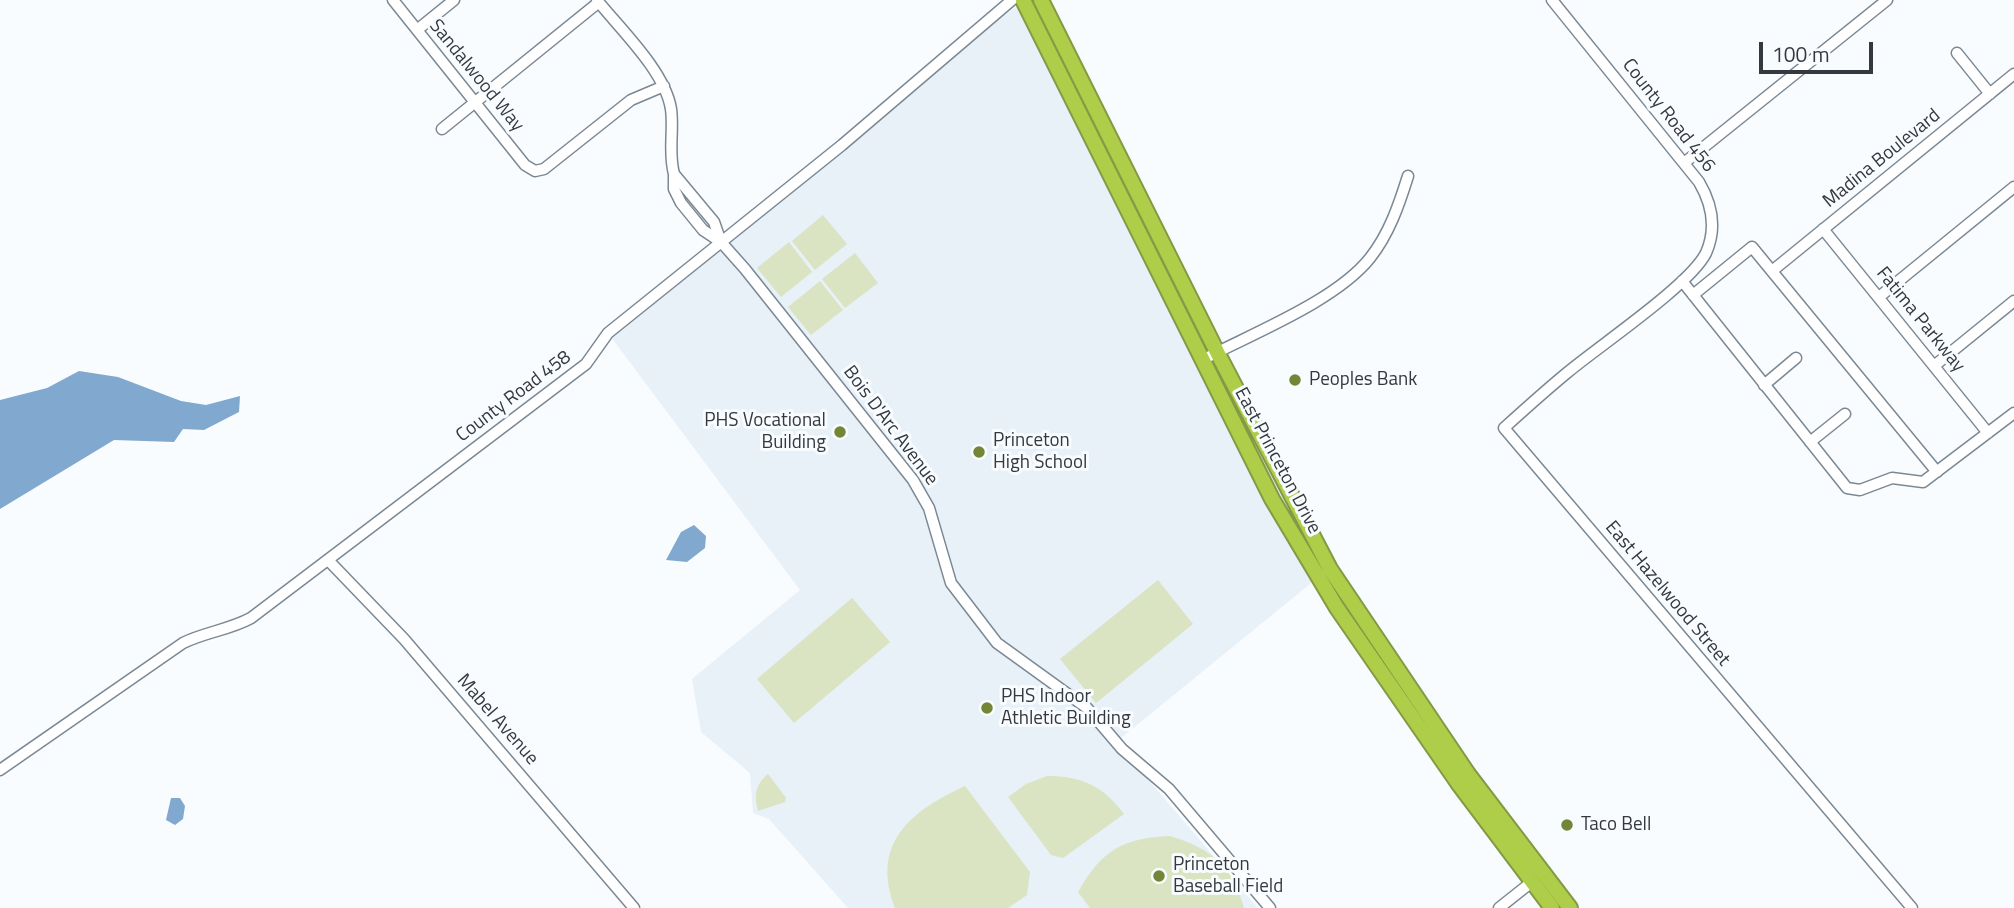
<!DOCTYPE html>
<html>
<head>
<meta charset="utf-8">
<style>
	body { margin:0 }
	#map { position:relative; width:2014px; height:908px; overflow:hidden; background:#f9fcff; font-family:"Titillium Web",sans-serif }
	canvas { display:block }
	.scale { position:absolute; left:1759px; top:42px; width:114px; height:32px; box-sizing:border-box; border:4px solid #34393f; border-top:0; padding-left:9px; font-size:21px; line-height:24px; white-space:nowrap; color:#34393f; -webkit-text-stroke:5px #f9fcff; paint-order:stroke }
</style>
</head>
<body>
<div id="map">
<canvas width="2014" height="908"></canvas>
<div class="scale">100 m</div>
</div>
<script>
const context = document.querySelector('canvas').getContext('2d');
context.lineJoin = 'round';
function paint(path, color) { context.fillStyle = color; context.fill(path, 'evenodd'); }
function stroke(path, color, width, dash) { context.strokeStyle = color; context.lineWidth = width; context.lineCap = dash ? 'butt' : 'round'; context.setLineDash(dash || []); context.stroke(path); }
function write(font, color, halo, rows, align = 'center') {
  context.font = font + ' "Titillium Web",sans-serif'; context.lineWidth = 6; context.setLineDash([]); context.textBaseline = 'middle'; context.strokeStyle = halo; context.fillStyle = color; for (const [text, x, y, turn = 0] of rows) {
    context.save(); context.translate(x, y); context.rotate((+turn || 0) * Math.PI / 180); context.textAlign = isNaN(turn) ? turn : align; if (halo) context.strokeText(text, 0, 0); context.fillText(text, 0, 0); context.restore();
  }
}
const built = new Path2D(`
	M 1016,7 L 1326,571 L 1116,742 L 1258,908 L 848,908 L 769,819 L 753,813 L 750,773 L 701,732 L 692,679 L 800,590 L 608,333 L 882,107 Z`);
const green = new Path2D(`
	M 823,215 L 847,244 L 815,270 L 792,241 Z
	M 789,242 L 812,272 L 781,297 L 757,268 Z
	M 855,253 L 878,283 L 845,308 L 822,279 Z
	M 820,281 L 843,310 L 811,335 L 788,307 Z
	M 1158,580 L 1193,624 L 1096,703 L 1060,659 Z
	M 852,598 L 890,642 L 794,723 L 757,679 Z
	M 768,774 L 786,798 L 785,802 L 758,811 C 754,795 755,785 768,774 Z
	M 1047,776 C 1082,776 1103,786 1124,814 L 1063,858 L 1051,855 L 1008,797 L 1026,784 Z
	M 965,786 L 1030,872 L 1027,895 L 1008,908 L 895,908 C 870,843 911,811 965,786 Z
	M 1170,836 C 1212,849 1232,865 1244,908 L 1090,908 L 1078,892 C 1102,850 1123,838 1170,836 Z`);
const water = new Path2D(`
	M 79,371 L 118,377 L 181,401 L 206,405 L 240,396 L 239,412 L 204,430 L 183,429 L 174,442 L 114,440 L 0,509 L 0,400 L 47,388 Z
	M 694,525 L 706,536 L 705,548 L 687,562 L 666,560 L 681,532 Z
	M 171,798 L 180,798 L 185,806 L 183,819 L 175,825 L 166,820 Z`);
const minor = new Path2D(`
	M 393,0 L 525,165 L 535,171 L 544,169 L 631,100 L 664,86
	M 597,0 C 620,29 665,71 671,109 C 674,131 668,152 674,174
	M 1552,0 L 1699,182 C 1712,204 1717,228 1706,253 C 1690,285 1599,346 1568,372 C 1546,390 1525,409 1504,428 L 1912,908
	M 417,30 L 454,0
	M 1957,53 L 1990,94
	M 442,129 L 599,2
	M 1684,163 L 1887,0
	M 1823,229 L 1988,433
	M 721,242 L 714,222 L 674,174 L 674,189 L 681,203 L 703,230 L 721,242 L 745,269 L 913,480 L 929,508 L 951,583 L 997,643 L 1087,708 L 1122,749 L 1169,789 L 1270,908
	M 1772,271 L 2014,74
	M 1682,281 L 1847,488 L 1860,490 L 1892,478 L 1923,482 L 2014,413
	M 1693,295 L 1752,247 L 1937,472
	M 1879,297 L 2014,187
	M 1202,360 C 1251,334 1336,301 1370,258 C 1389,234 1399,205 1408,176
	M 1934,366 L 2014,301
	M 1764,385 L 1796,358
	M 1810,442 L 1845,414
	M 328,560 L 404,639 L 634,908
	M 0,770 L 183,643 C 205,632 229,630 251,618 L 586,364 L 608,333 L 842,145 L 1012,0
	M 1499,908 L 1533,881`);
const highway = new Path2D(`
	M 1023,0 L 1272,499 L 1337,608 L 1458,783 L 1552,908
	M 1041,0 L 1217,352 L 1330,569 L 1468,774 L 1570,908`);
const markers = [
	[1295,380,7,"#738637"],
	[840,432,7,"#738637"],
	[979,452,7,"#738637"],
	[987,708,7,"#738637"],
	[1567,825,7,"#738637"],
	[1159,876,7,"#738637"]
];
const streetNames = [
	["Sandalwood Way",476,76,51],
	["County Road 456",1668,116,52],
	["Madina Boulevard",1882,159,-39],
	["Fatima Parkway",1920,320,51],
	["County Road 458",514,397,-37],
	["Bois D'Arc Avenue",890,426,53],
	["East Princeton Drive",1277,461,62],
	["East Hazelwood Street",1667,594,50],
	["Mabel Avenue",497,720,49]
];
const poiNames = [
	["Peoples Bank",1309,380],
	["PHS Vocational",826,421,"right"],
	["Building",826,443,"right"],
	["Princeton",993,441],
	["High School",993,463],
	["PHS Indoor",1001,697],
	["Athletic Building",1001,719],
	["Taco Bell",1581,825],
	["Princeton",1173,865],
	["Baseball Field",1173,887]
];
paint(built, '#e8f0f8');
paint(green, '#dae4c3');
paint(water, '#81a8cf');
stroke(minor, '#7b8894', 13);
stroke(highway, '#839945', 18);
stroke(minor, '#fff', 10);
stroke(highway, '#aecd48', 14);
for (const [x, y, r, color] of markers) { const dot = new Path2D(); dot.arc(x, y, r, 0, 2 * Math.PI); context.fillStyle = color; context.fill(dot); stroke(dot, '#f9fcff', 2.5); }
write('19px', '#34393f', '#f9fcff', streetNames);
write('19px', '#34393f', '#f9fcff', poiNames, 'left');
</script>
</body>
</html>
